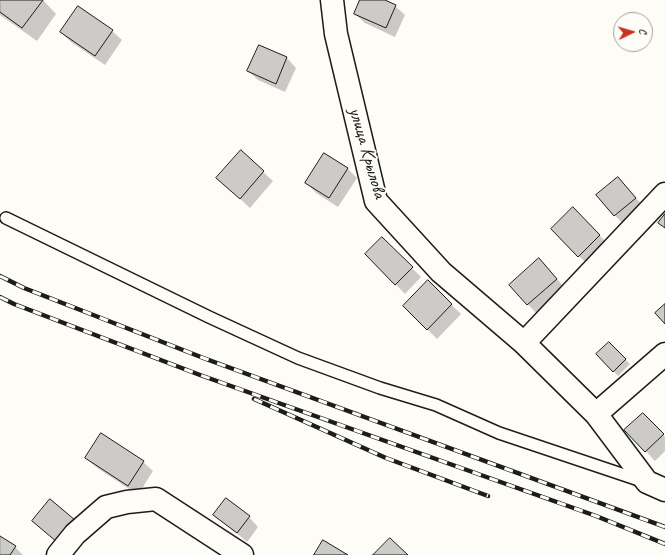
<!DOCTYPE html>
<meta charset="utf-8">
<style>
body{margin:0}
#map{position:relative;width:665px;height:555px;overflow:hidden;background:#fdfcf7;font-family:Caveat,sans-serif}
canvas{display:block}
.north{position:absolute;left:613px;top:12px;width:40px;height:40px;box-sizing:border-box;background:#fdfcf7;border:1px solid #a3a29f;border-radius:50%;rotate:85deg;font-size:11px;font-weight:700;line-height:16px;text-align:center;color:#1c1c1c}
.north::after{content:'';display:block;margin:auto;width:14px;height:18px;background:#c8321e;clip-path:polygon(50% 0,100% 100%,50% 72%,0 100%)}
</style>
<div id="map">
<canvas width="665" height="555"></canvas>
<div class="north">С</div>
</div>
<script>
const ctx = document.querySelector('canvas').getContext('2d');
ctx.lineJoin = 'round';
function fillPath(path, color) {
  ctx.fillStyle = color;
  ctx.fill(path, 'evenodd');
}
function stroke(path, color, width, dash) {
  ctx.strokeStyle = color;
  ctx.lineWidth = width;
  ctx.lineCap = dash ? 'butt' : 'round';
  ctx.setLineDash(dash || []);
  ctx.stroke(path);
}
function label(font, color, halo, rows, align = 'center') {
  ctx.font = font + ' Caveat,sans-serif';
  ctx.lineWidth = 4;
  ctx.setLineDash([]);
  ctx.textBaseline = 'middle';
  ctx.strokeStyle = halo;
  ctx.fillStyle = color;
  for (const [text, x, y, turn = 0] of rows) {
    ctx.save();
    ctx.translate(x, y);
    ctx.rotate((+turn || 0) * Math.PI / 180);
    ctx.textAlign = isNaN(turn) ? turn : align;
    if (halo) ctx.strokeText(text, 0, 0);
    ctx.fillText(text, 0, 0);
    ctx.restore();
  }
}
fillPath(new Path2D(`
 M 0,0 L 43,0 L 56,14 L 37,41 L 0,15 Z
 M 361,0 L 383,0 L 395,6 L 405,15 L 395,37 L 365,23 L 355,14 Z
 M 112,31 L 122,40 L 105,65 L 71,42 L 61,32 Z
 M 260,46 L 287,58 L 296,68 L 285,92 L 258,80 L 248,71 Z
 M 241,152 L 273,181 L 250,208 L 227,187 Z
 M 347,168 L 357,178 L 338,207 L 316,193 L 307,183 Z
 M 618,178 L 645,208 L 624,225 L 597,196 Z
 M 573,208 L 609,245 L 588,265 L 552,229 Z
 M 382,238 L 421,277 L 405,294 L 366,254 Z
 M 539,259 L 566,289 L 537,314 L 510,285 Z
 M 428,282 L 461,314 L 437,339 L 404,306 Z
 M 609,343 L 630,364 L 618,376 L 597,354 Z
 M 643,414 L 665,437 L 665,451 L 655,461 L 626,430 Z
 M 86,458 L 143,462 L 153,471 L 138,495 L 96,467 Z
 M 215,515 L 249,517 L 258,527 L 247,542 Z
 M 0,537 L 15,547 L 23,555 L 0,555 Z`), '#0003');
const building = new Path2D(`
 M 0,0 L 43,0 L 22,28 L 0,12 Z
 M 360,0 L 385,0 L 396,5 L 386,28 L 354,14 Z
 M 78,6 L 113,30 L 95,56 L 60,32 Z
 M 259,45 L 287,57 L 276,84 L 247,71 Z
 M 241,150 L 264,171 L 240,199 L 216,178 Z
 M 324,153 L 348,168 L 329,198 L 305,183 Z
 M 618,177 L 636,198 L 614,216 L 596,195 Z
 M 573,207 L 600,235 L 578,257 L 551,229 Z
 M 665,214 L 665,228 L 658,223 Z
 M 382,237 L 413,267 L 395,285 L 365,254 Z
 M 539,258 L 557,279 L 527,305 L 509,285 Z
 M 428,280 L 452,304 L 427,330 L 403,306 Z
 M 665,304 L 665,324 L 655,313 Z
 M 609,342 L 626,359 L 613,372 L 596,354 Z
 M 643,413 L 664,434 L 645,452 L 624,430 Z
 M 101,433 L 144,461 L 128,486 L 85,458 Z
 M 226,498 L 250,516 L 237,533 L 213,515 Z
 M 50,499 L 75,520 L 57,542 L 32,521 Z
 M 0,536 L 16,546 L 10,555 L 0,555 Z
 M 390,538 L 408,555 L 373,555 Z
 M 323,540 L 348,555 L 314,555 Z`);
fillPath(building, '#cccbc8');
stroke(building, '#1c1c1c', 1);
const service = new Path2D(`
 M 6,218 L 209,317 L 298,358 L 380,388 L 436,405 L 499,433 L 642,481`);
const minor = new Path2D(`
 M 332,0 L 336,34 L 376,201 L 441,272 L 524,343
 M 665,194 L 524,343 L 596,414 L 665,354
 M 596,414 L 647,482 L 665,490
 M 58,555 L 75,534 L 106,507 L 127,502 L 156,499 L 242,555`);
stroke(service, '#1c1c1c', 14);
stroke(minor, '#1c1c1c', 25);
stroke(service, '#fdfcf7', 11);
stroke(minor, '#fdfcf7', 22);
const rail = new Path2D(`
 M 0,276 L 24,288 L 206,359 L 665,527
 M 0,297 L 14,304 L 200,375 L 596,516 L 665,544
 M 254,399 L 386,458 L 488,496`);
stroke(rail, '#1c1c1c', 4.5);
stroke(rail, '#fdfcf7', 3, [9]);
label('19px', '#1c1c1c', '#fdfcf7', [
 ["улица Крылова",367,153,74]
]);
</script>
